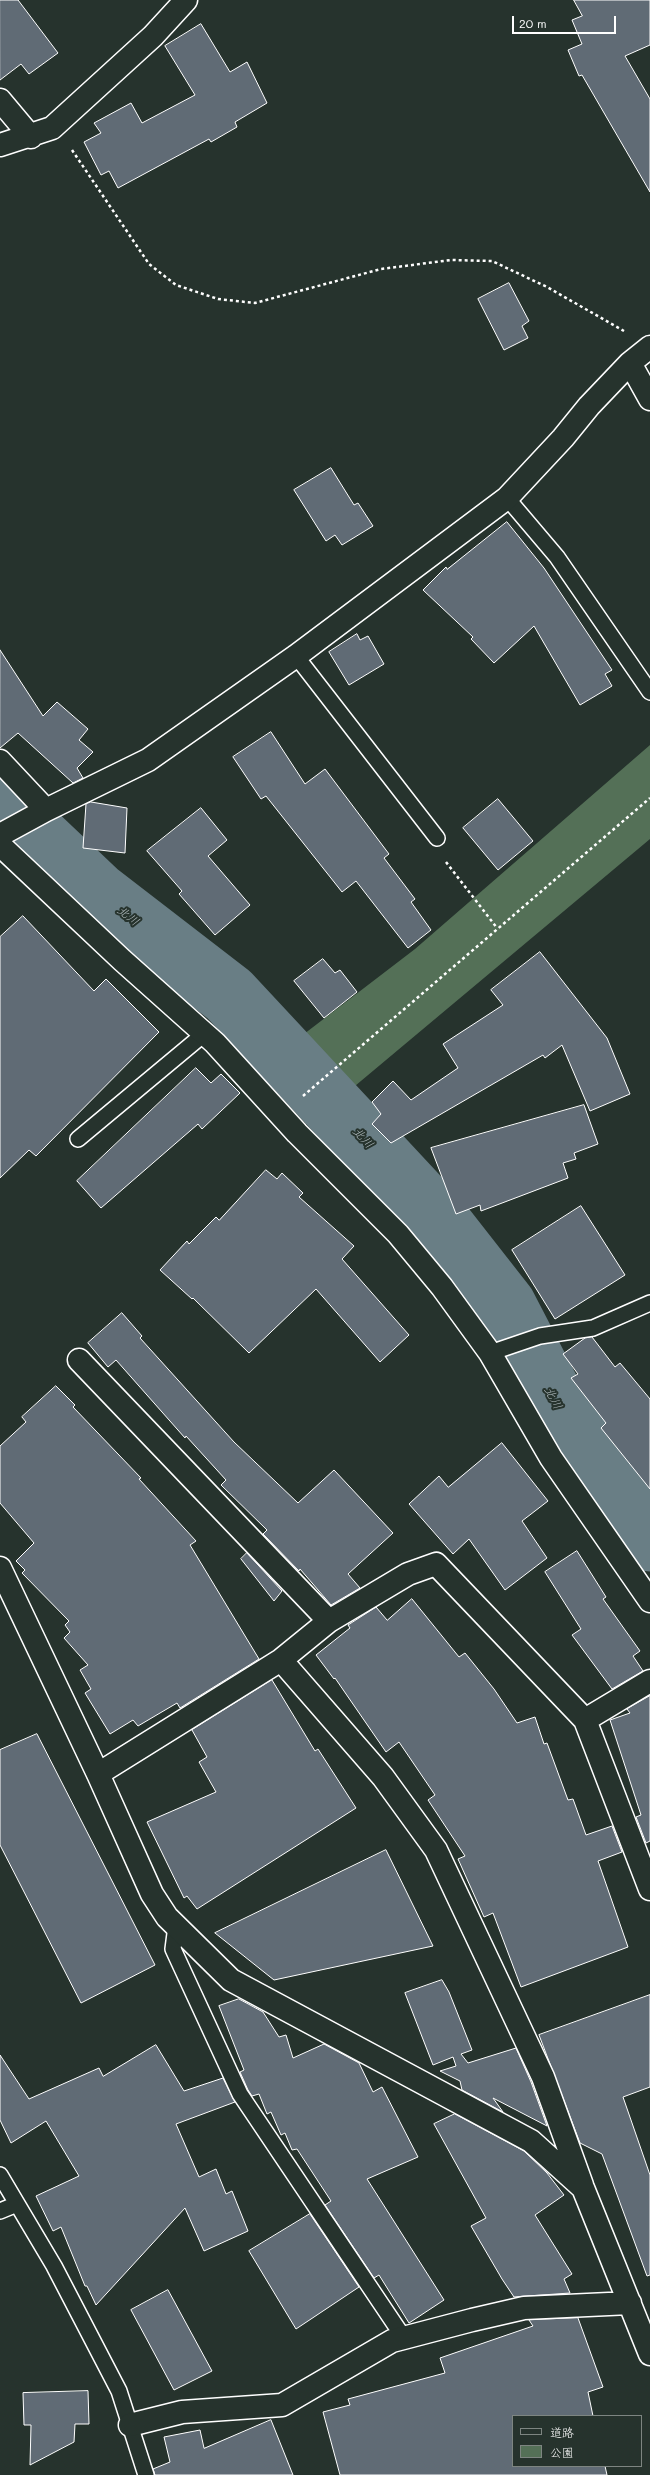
<!DOCTYPE html>
<meta charset="utf-8">
<style>
body{margin:0}
#map{position:relative;width:650px;height:2475px;overflow:hidden;background:#26332d;font-family:Mali,"Klee One",sans-serif}
canvas{display:block}
.legend{position:absolute;left:512px;top:2415px;width:130px;height:52px;box-sizing:border-box;background:#26332d;border:1px solid #7d8581;margin:0;padding:5px 7px;list-style:none;font-size:12px;color:#fff}
.legend li{display:flex;align-items:center;gap:8px;height:20px}
.legend b{width:20px;border:1px solid #7d8581}
.scale{position:absolute;left:512px;top:16px;width:104px;height:18px;box-sizing:border-box;border:2px solid #fff;border-top:0;padding-left:5px;font-size:12px;line-height:14px;white-space:nowrap;color:#fff;-webkit-text-stroke:3px #26332d;paint-order:stroke}
</style>
<div id="map">
<canvas width="650" height="2475"></canvas>
<ul class="legend">
<li><b style="height:5px;background:#26332d"></b>道路</li>
<li><b style="height:11px;background:#547057"></b>公園</li>
</ul>
<div class="scale">20 m</div>
</div>
<script>
const ctx = document.querySelector('canvas').getContext('2d');
ctx.lineJoin = 'round';
function fillPath(path, color) {
  ctx.fillStyle = color;
  ctx.fill(path, 'evenodd');
}
function stroke(path, color, width, dash) {
  ctx.strokeStyle = color;
  ctx.lineWidth = width;
  ctx.lineCap = dash ? 'butt' : 'round';
  ctx.setLineDash(dash || []);
  ctx.stroke(path);
}
function label(font, color, halo, rows, align = 'center') {
  ctx.font = font + ' Mali,"Klee One",sans-serif';
  ctx.lineWidth = 4;
  ctx.setLineDash([]);
  ctx.textBaseline = 'middle';
  ctx.strokeStyle = halo;
  ctx.fillStyle = color;
  for (const [text, x, y, turn = 0] of rows) {
    ctx.save();
    ctx.translate(x, y);
    ctx.rotate((+turn || 0) * Math.PI / 180);
    ctx.textAlign = isNaN(turn) ? turn : align;
    if (halo) ctx.strokeText(text, 0, 0);
    ctx.fillText(text, 0, 0);
    ctx.restore();
  }
}
fillPath(new Path2D(`
 M 650,745 L 650,839 L 349,1091 L 304,1034 L 415,949 Z`), '#547057');
stroke(new Path2D(`
 M 0,801 L 98,894 L 229,995 L 433,1214 L 505,1306 L 559,1410 L 650,1540`), '#697e85', 63);
const building = new Path2D(`
 M 0,0 L 18,0 L 58,53 L 29,74 L 21,64 L 0,80 Z
 M 574,0 L 650,0 L 650,45 L 625,56 L 650,99 L 650,192 L 582,75 L 579,76 L 568,50 L 582,44 L 572,20 L 582,16 Z
 M 201,24 L 230,72 L 247,62 L 267,103 L 235,122 L 237,127 L 211,142 L 209,139 L 118,188 L 109,171 L 101,175 L 84,142 L 101,133 L 94,123 L 131,103 L 142,123 L 195,95 L 165,46 Z
 M 509,283 L 529,321 L 522,326 L 528,338 L 504,350 L 478,299 Z
 M 331,468 L 354,505 L 358,503 L 373,526 L 342,545 L 335,535 L 326,541 L 294,490 Z
 M 507,522 L 544,568 L 612,670 L 605,674 L 612,686 L 580,705 L 534,626 L 494,663 L 471,639 L 473,637 L 423,590 L 446,567 L 447,569 Z
 M 357,634 L 360,640 L 368,636 L 384,664 L 349,685 L 329,652 Z
 M 0,650 L 43,716 L 57,702 L 88,729 L 79,740 L 93,752 L 77,768 L 83,778 L 73,783 L 18,733 L 0,748 Z
 M 271,732 L 305,784 L 325,769 L 389,854 L 384,858 L 415,899 L 411,902 L 431,930 L 408,948 L 356,881 L 342,892 L 266,796 L 261,799 L 233,757 Z
 M 498,799 L 533,841 L 498,870 L 463,828 Z
 M 91,802 L 127,808 L 125,853 L 83,848 L 86,804 Z
 M 201,808 L 227,840 L 208,856 L 250,905 L 215,935 L 179,894 L 182,891 L 147,851 Z
 M 23,916 L 94,991 L 106,979 L 159,1032 L 36,1156 L 29,1150 L 0,1178 L 0,937 Z
 M 540,952 L 607,1038 L 630,1094 L 590,1111 L 562,1045 L 545,1058 L 543,1055 L 391,1143 L 372,1124 L 381,1114 L 372,1102 L 393,1081 L 411,1100 L 455,1070 L 458,1068 L 443,1044 L 503,1005 L 491,990 Z
 M 323,959 L 335,973 L 340,970 L 357,992 L 324,1018 L 294,981 Z
 M 196,1068 L 211,1083 L 221,1074 L 240,1093 L 202,1129 L 198,1124 L 101,1208 L 77,1181 Z
 M 584,1105 L 598,1144 L 574,1153 L 576,1159 L 563,1163 L 568,1178 L 481,1211 L 480,1205 L 456,1214 L 431,1148 Z
 M 266,1170 L 277,1179 L 282,1173 L 303,1193 L 299,1197 L 354,1246 L 342,1259 L 409,1335 L 380,1362 L 316,1289 L 249,1353 L 193,1298 L 192,1299 L 160,1270 L 187,1241 L 189,1244 L 216,1217 L 219,1220 Z
 M 581,1206 L 625,1275 L 555,1319 L 512,1250 Z
 M 122,1313 L 142,1336 L 140,1338 L 234,1442 L 298,1503 L 334,1470 L 393,1533 L 348,1574 L 360,1588 L 331,1605 L 300,1569 L 299,1571 L 263,1534 L 267,1530 L 221,1485 L 226,1480 L 186,1436 L 185,1438 L 116,1360 L 108,1367 L 88,1343 Z
 M 592,1337 L 615,1367 L 620,1363 L 650,1399 L 650,1489 L 601,1428 L 606,1423 L 571,1378 L 578,1374 L 563,1354 L 585,1338 Z
 M 56,1386 L 75,1405 L 73,1407 L 141,1478 L 139,1479 L 196,1541 L 190,1545 L 259,1659 L 180,1708 L 177,1703 L 138,1726 L 133,1720 L 110,1734 L 85,1693 L 91,1689 L 80,1670 L 88,1665 L 64,1638 L 70,1632 L 65,1625 L 69,1621 L 22,1573 L 25,1570 L 16,1561 L 34,1543 L 0,1503 L 0,1446 L 26,1422 L 22,1417 Z
 M 502,1443 L 548,1501 L 522,1521 L 547,1558 L 505,1590 L 469,1539 L 453,1554 L 409,1504 L 439,1476 L 448,1487 Z
 M 577,1551 L 606,1597 L 603,1599 L 640,1651 L 633,1656 L 643,1671 L 612,1689 L 572,1635 L 581,1629 L 545,1572 Z
 M 247,1553 L 282,1591 L 274,1601 L 241,1559 Z
 M 412,1599 L 459,1657 L 465,1653 L 494,1689 L 517,1723 L 535,1717 L 544,1744 L 547,1743 L 568,1800 L 573,1799 L 586,1835 L 612,1826 L 622,1852 L 598,1861 L 628,1947 L 521,1987 L 493,1913 L 484,1917 L 458,1859 L 465,1856 L 428,1800 L 435,1795 L 399,1742 L 386,1752 L 335,1678 L 334,1679 L 316,1655 L 350,1628 L 348,1625 L 376,1607 L 387,1620 Z
 M 272,1680 L 315,1751 L 318,1749 L 356,1808 L 197,1909 L 187,1896 L 184,1898 L 147,1822 L 216,1792 L 199,1762 L 207,1757 L 192,1730 Z
 M 650,1696 L 650,1841 L 646,1843 L 636,1817 L 641,1815 L 610,1720 L 630,1713 L 627,1709 Z
 M 37,1734 L 155,1965 L 81,2003 L 0,1845 L 0,1750 Z
 M 386,1850 L 433,1946 L 274,1980 L 215,1933 Z
 M 442,1980 L 449,1992 L 472,2050 L 461,2054 L 468,2063 L 516,2048 L 531,2082 L 547,2126 L 493,2098 L 503,2112 L 462,2090 L 460,2081 L 440,2071 L 456,2066 L 453,2057 L 433,2065 L 405,1993 Z
 M 650,1995 L 650,2087 L 623,2097 L 650,2175 L 650,2275 L 647,2276 L 602,2154 L 580,2143 L 539,2035 Z
 M 239,1999 L 263,2012 L 279,2037 L 286,2035 L 293,2058 L 324,2044 L 359,2063 L 373,2092 L 382,2087 L 418,2157 L 367,2179 L 444,2300 L 409,2323 L 379,2275 L 374,2278 L 325,2205 L 331,2201 L 297,2149 L 292,2150 L 285,2133 L 281,2135 L 271,2112 L 267,2114 L 259,2094 L 252,2096 L 248,2090 L 240,2072 L 244,2070 L 219,2006 Z
 M 156,2045 L 184,2091 L 223,2078 L 235,2102 L 176,2124 L 199,2177 L 216,2169 L 226,2194 L 232,2191 L 248,2231 L 204,2251 L 185,2208 L 96,2305 L 87,2286 L 85,2286 L 61,2227 L 53,2231 L 36,2196 L 79,2176 L 46,2121 L 11,2143 L 0,2120 L 0,2055 L 29,2099 L 99,2068 L 103,2076 Z
 M 455,2114 L 524,2151 L 547,2173 L 564,2195 L 535,2215 L 572,2274 L 564,2279 L 570,2293 L 514,2297 L 502,2279 L 471,2226 L 486,2218 L 434,2124 Z
 M 310,2214 L 359,2287 L 296,2329 L 249,2251 Z
 M 168,2290 L 212,2371 L 174,2390 L 131,2310 Z
 M 578,2318 L 603,2387 L 588,2392 L 593,2416 L 513,2416 L 513,2466 L 605,2466 L 607,2475 L 340,2475 L 323,2412 L 350,2405 L 348,2399 L 445,2373 L 440,2358 L 533,2326 L 529,2320 Z
 M 88,2391 L 89,2424 L 75,2424 L 74,2442 L 30,2465 L 31,2425 L 24,2425 L 23,2393 Z
 M 271,2420 L 293,2475 L 155,2475 L 153,2469 L 170,2462 L 164,2437 L 200,2430 L 204,2448 Z`);
fillPath(building, '#606b75');
stroke(building, '#fff', 1);
const lane = new Path2D(`
 M 507,498 L 557,557 L 650,692
 M 296,656 L 437,838
 M 78,1139 L 204,1034
 M 490,1353 L 540,1336 L 593,1328 L 650,1303
 M 176,1926 L 173,1949 L 240,2094 L 404,2338
 M 0,2175 L 54,2266 L 119,2391 L 146,2475
 M 0,2211 L 17,2204`);
const street = new Path2D(`
 M 0,100 L 31,137
 M 0,145 L 52,128 L 153,36 L 186,0
 M 630,363 L 650,399
 M 0,761 L 46,810
 M 0,835 L 46,810 L 148,760 L 296,656 L 507,498 L 563,438 L 589,406 L 630,363 L 650,347
 M 0,845 L 122,960 L 215,1043 L 297,1133 L 398,1234 L 442,1287 L 490,1353 L 551,1458 L 650,1601
 M 79,1360 L 329,1621
 M 0,1568 L 98,1774 L 152,1894 L 167,1917 L 231,1980 L 531,2141 L 583,2188 L 650,2354
 M 281,1660 L 383,1777 L 436,1850 L 543,2077 L 582,2185
 M 585,1720 L 650,1681
 M 98,1774 L 281,1660 L 329,1621 L 408,1574 L 436,1564 L 585,1720 L 650,1889
 M 130,2425 L 182,2412 L 282,2405 L 392,2341 L 472,2320 L 524,2308 L 630,2303`);
stroke(lane, '#fff', 18);
stroke(street, '#fff', 25);
stroke(new Path2D(`
 M 72,150 L 149,264 L 176,285 L 218,299 L 255,303 L 381,269 L 451,260 L 492,261 L 547,287 L 624,331
 M 446,862 L 497,928
 M 303,1096 L 650,798`), '#fff', 2.5, [3, 3]);
stroke(lane, '#26332d', 15);
stroke(street, '#26332d', 22);
label('italic 12px', '#b4bec2', '#26332d', [
 ["北川",128,916,38],
 ["北川",363,1138,47],
 ["北川",553,1398,62]
]);
</script>
